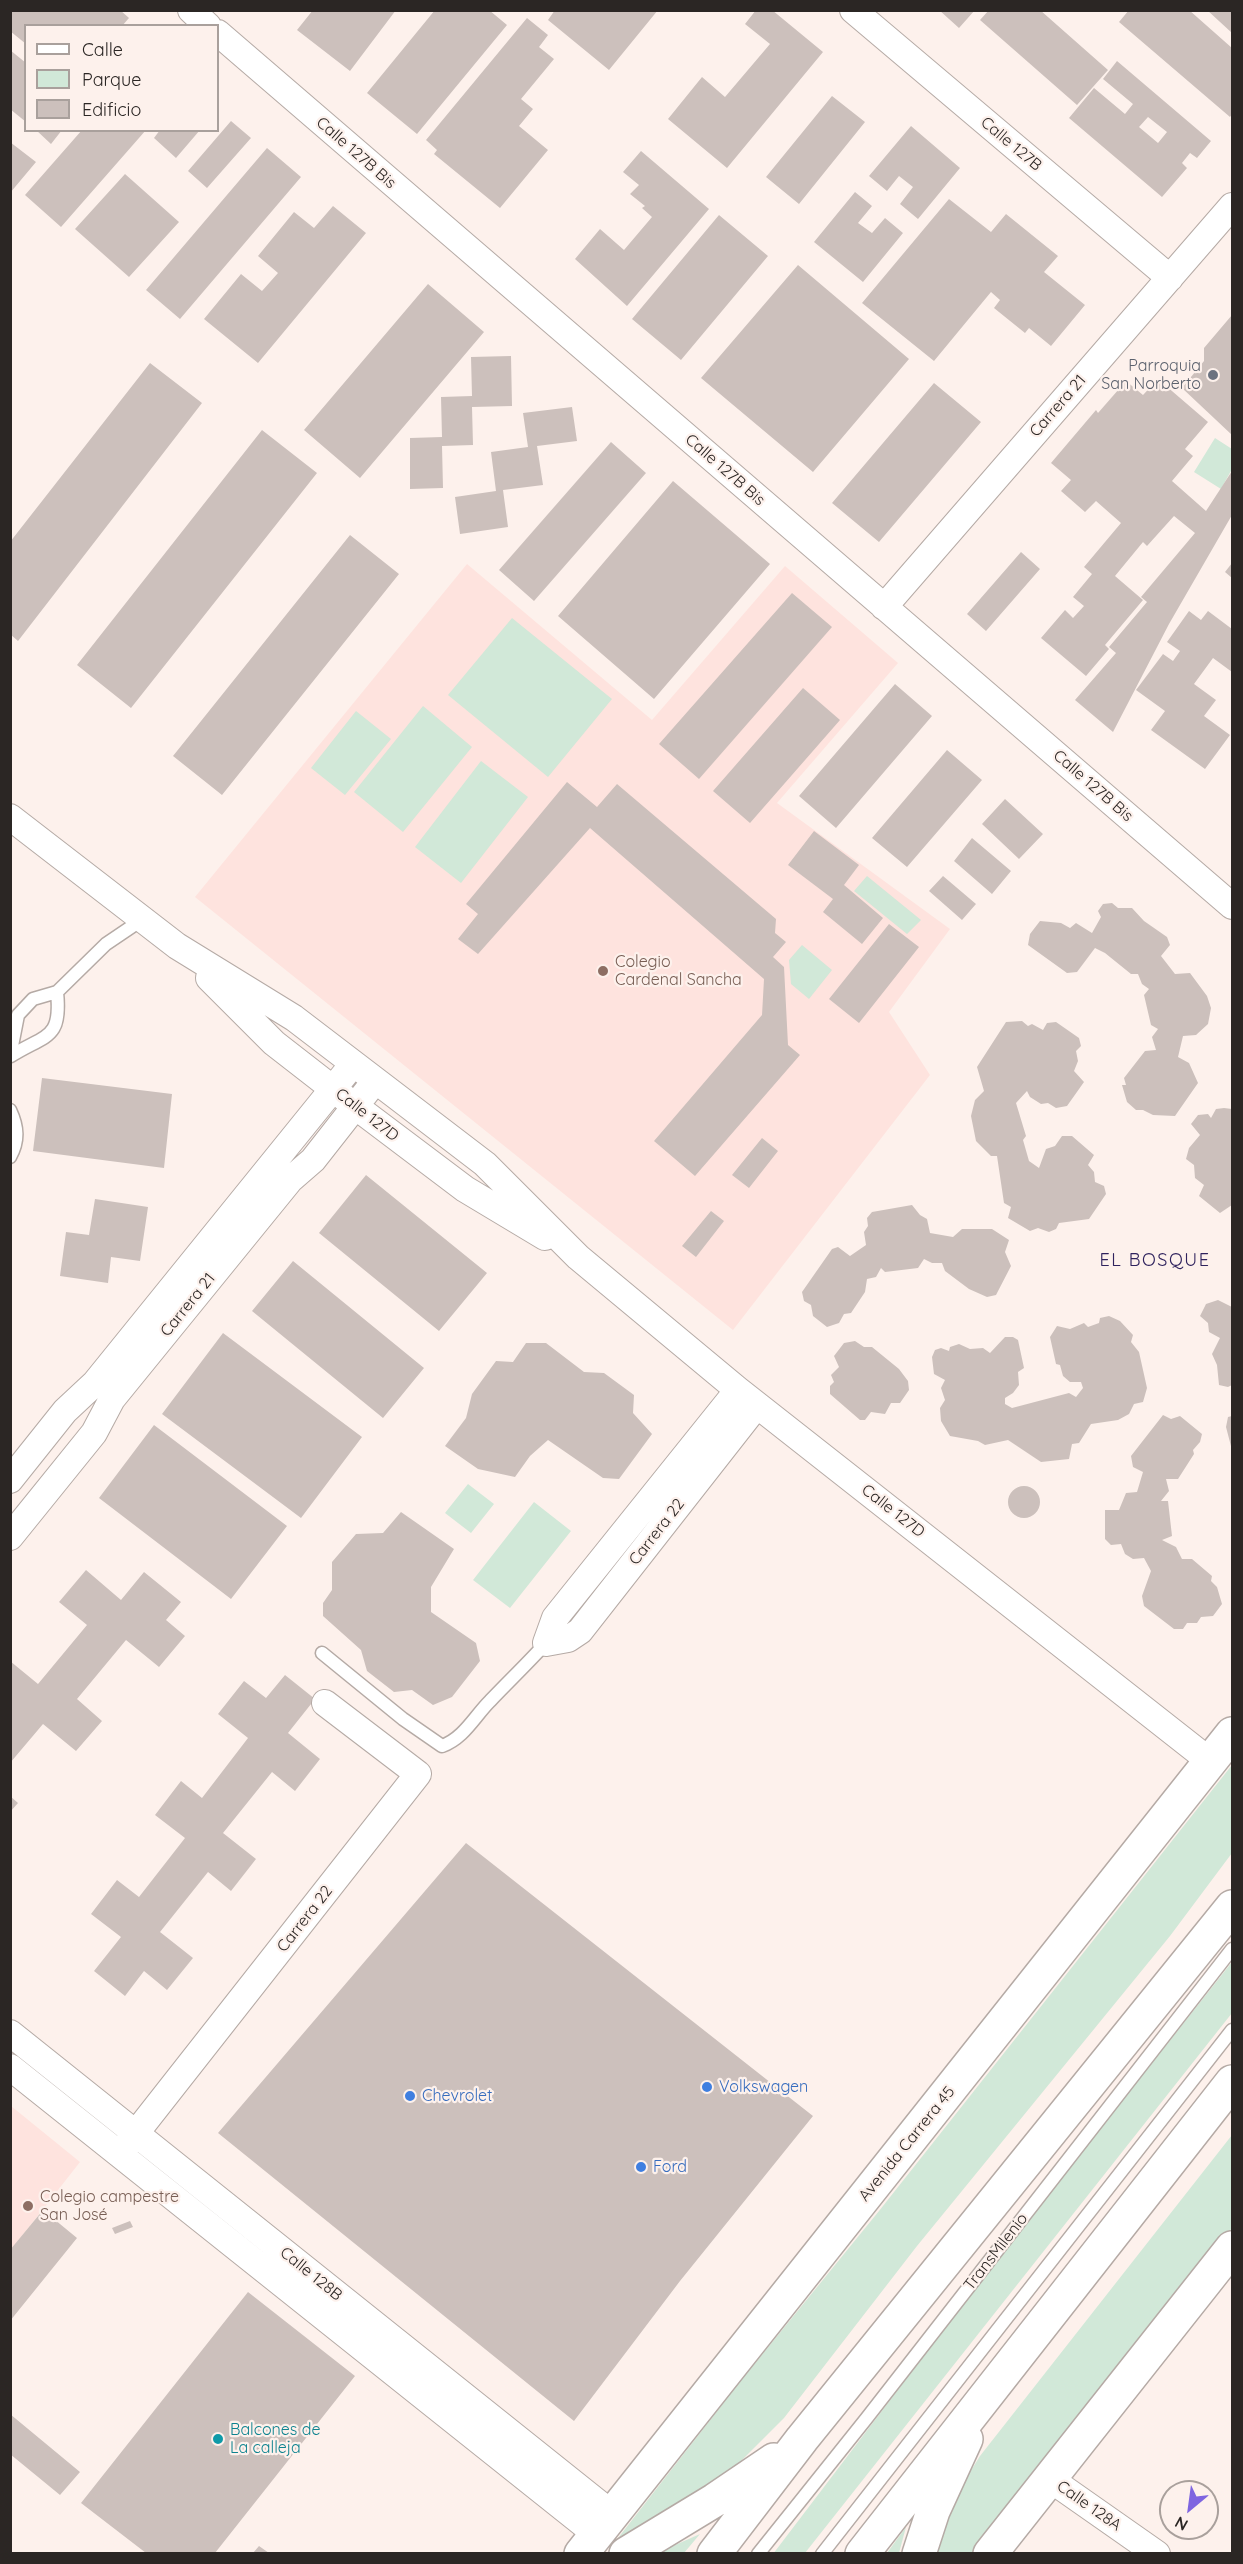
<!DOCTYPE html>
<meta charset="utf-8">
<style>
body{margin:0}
#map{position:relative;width:1243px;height:2564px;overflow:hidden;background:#fdf1ec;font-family:Quicksand,sans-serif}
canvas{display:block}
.frame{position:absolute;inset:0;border:12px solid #2b2624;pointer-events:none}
.legend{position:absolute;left:24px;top:24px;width:195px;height:108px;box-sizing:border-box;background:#fdf1ec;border:2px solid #a9a09c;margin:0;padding:8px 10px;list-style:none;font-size:18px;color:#2b2624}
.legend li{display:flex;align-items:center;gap:12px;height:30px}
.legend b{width:30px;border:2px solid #a9a09c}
.north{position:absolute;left:1159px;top:2480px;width:60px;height:60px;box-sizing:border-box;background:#fdf1ec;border:2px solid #a9a09c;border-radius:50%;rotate:209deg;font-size:16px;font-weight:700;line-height:24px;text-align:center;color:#2b2624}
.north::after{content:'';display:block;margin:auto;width:21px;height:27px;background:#7e65e0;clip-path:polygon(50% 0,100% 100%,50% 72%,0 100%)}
</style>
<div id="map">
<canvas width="1243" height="2564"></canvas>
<div class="frame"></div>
<ul class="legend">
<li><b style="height:8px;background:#fff"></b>Calle</li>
<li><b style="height:16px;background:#d1e8d8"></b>Parque</li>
<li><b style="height:16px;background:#ccc0bc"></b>Edificio</li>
</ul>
<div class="north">N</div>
</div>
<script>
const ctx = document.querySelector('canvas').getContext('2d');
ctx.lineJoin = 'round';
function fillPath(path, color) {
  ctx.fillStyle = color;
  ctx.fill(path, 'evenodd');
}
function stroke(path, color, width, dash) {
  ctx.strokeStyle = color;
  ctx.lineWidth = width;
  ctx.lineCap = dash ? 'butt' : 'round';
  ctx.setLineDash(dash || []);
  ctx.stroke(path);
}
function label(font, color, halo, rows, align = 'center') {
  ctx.font = font + ' Quicksand,sans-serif';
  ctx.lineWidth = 4.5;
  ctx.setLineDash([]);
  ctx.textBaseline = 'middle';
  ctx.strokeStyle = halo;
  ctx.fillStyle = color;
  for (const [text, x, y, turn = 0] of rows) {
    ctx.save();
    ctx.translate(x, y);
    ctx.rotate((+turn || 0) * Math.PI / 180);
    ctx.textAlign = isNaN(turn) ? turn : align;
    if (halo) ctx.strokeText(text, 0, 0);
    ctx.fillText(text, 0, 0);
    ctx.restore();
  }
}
fillPath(new Path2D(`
 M 467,564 L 652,720 L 785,566 L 898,663 L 777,803 L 950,929 L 889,1012 L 930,1075 L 733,1330 L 195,897 Z
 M 11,2106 L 80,2162 L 11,2250 Z`), '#fee3de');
fillPath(new Path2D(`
 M 1215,438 L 1232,449 L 1232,469 L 1221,489 L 1194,472 Z
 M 512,618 L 612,699 L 548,777 L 448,695 Z
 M 423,706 L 472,747 L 403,832 L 354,792 Z
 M 356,711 L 391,739 L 345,795 L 311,768 Z
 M 481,761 L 528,797 L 461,883 L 415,847 Z
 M 867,876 L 921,920 L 907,934 L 854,891 Z
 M 802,945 L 832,970 L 809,999 L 791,984 L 789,960 Z
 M 468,1484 L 494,1504 L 471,1533 L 445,1513 Z
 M 534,1502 L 571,1531 L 510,1608 L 473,1580 Z
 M 1232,1765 L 1232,1853 L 1170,1936 L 917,2246 L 784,2418 L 725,2477 L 611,2547 L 743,2378 L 879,2211 Z
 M 1232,1962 L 1232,2013 L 805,2553 L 773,2554 L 1018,2232 Z
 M 1232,2135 L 1232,2228 L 976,2553 L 936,2554 L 955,2496 L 980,2456 Z
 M 906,2527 L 899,2553 L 887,2553 Z
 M 700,2534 L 684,2553 L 657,2553 Z`), '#d1e8d8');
fillPath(new Path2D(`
 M 10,10 L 120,10 L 129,18 L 122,26 L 26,26 L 26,44 L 10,31 Z
 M 313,10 L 396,10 L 350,71 L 297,30 Z
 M 435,10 L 489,10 L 507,25 L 417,134 L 367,93 Z
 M 555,10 L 658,10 L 609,70 L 548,20 Z
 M 756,10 L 772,10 L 823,52 L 727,168 L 668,119 L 702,77 L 725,97 L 770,44 L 745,24 Z
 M 939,10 L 975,10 L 959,28 Z
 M 989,10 L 1040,10 L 1108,70 L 1077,105 L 980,20 Z
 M 1129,10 L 1189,10 L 1232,48 L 1232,114 L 1230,117 L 1119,22 Z
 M 1207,10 L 1232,10 L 1232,33 Z
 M 527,18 L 548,35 L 539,47 L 554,59 L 521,99 L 533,109 L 519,126 L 548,150 L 500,208 L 434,154 L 437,150 L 426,140 Z
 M 10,50 L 26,63 L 26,122 L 10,109 Z
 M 1117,61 L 1211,141 L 1197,158 L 1190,153 L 1182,163 L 1187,168 L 1162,197 L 1069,118 L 1094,88 L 1125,114 L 1133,104 L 1103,79 ZM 1148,117 L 1167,132 L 1158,143 L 1139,127 Z
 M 832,96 L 865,122 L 799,204 L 766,177 Z
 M 231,121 L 251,138 L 207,188 L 188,171 Z
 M 911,126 L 960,168 L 918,219 L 900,204 L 913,187 L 899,176 L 887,191 L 869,176 Z
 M 36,130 L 62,130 L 51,144 Z
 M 82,130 L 146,130 L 61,227 L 25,195 Z
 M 160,130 L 200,130 L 176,158 L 154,138 Z
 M 10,142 L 36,162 L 10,193 Z
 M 267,148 L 301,177 L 180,319 L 146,290 Z
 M 641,151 L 709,209 L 627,306 L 575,259 L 600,229 L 624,250 L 652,217 L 642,208 L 645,206 L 630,194 L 639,185 L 623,172 Z
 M 125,174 L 179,222 L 129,277 L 75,229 Z
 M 855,192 L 872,206 L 858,223 L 872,233 L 885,218 L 903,233 L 863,282 L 814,242 Z
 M 949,199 L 991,232 L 1006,214 L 1058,256 L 1044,272 L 1085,305 L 1051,346 L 1029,328 L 1025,333 L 994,308 L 1000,300 L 991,292 L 934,361 L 862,303 Z
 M 333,206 L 366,233 L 258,363 L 204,319 L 241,274 L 262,291 L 278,273 L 258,256 L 294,212 L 314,228 Z
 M 719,215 L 768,256 L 681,360 L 632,319 Z
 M 798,265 L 909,359 L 813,472 L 701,378 Z
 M 428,284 L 484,332 L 360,478 L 304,430 Z
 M 1232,315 L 1232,435 L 1182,388 L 1204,361 L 1204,348 Z
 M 511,356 L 512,406 L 472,407 L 473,445 L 442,446 L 443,488 L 410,489 L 410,438 L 442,437 L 441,397 L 472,396 L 471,357 Z
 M 150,363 L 202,403 L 18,641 L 10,634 L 10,542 Z
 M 1158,379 L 1208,422 L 1185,449 L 1193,456 L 1172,481 L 1206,511 L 1232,471 L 1232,515 L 1169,624 L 1113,732 L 1075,700 L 1116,653 L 1109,647 L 1147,602 L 1141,597 L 1195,533 L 1174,516 L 1147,546 L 1143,542 L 1115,576 L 1143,600 L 1105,645 L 1109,649 L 1086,676 L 1041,638 L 1065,610 L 1073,618 L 1084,606 L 1073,597 L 1092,574 L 1084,567 L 1121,523 L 1096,501 L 1085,512 L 1061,491 L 1071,480 L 1051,463 L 1096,410 L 1098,413 L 1126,381 L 1143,395 Z
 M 934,383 L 981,422 L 879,542 L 832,503 Z
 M 572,407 L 577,441 L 537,446 L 543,485 L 503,490 L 508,527 L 460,534 L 455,497 L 496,491 L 491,452 L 528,447 L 523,413 Z
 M 262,430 L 317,473 L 131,708 L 77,665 Z
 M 611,442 L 646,473 L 534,601 L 499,570 Z
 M 673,481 L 770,564 L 654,699 L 558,616 Z
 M 350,535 L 399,574 L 222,795 L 173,756 Z
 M 1021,552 L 1040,569 L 986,631 L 967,614 Z
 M 1232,563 L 1232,578 L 1225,572 Z
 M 792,593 L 832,627 L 699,779 L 659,744 Z
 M 1189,611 L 1201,620 L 1208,611 L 1232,629 L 1232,672 L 1213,658 L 1194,684 L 1216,700 L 1204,716 L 1230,735 L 1205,769 L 1151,730 L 1165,711 L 1136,690 L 1163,654 L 1173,661 L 1180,651 L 1167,642 Z
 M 895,684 L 932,716 L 836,828 L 799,796 Z
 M 803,688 L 840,720 L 750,823 L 713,791 Z
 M 947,750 L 982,780 L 907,867 L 872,838 Z
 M 567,782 L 597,807 L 617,784 L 776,919 L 775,933 L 786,942 L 773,957 L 784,967 L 788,1045 L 800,1055 L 695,1176 L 654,1141 L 762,1015 L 764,979 L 590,828 L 478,954 L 458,939 L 478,914 L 466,904 Z
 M 1005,799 L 1043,834 L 1019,859 L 982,824 Z
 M 814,831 L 859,865 L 844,885 L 883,918 L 862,944 L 823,912 L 833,899 L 788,865 Z
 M 972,838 L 1011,871 L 992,894 L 954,861 Z
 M 943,876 L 976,904 L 962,920 L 929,891 Z
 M 1112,903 L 1118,908 L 1132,908 L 1144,921 L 1167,937 L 1170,945 L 1161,956 L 1175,974 L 1190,973 L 1207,996 L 1211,1008 L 1208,1024 L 1196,1035 L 1183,1036 L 1178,1057 L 1189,1063 L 1198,1083 L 1175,1116 L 1153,1115 L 1143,1110 L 1136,1110 L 1127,1102 L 1122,1085 L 1126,1085 L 1124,1078 L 1145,1051 L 1156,1050 L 1152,1037 L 1158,1029 L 1151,1025 L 1144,995 L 1149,989 L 1142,984 L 1138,974 L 1131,974 L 1105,953 L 1095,948 L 1077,972 L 1067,973 L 1028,945 L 1030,934 L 1040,921 L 1061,923 L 1070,928 L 1076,923 L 1092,933 L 1101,917 L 1098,911 L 1103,904 Z
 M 889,924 L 919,947 L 859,1023 L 829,999 Z
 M 1022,1021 L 1028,1026 L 1032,1024 L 1043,1030 L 1047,1023 L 1056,1022 L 1079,1038 L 1081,1046 L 1076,1051 L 1078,1061 L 1074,1071 L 1084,1082 L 1067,1106 L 1056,1108 L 1048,1103 L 1041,1104 L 1030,1097 L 1027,1091 L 1016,1103 L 1026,1136 L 1023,1140 L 1029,1161 L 1039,1168 L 1046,1149 L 1055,1146 L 1062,1136 L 1072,1136 L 1094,1155 L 1088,1165 L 1094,1172 L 1095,1182 L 1104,1186 L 1106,1194 L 1089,1219 L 1059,1223 L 1056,1229 L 1049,1232 L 1038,1228 L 1030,1231 L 1008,1218 L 1011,1207 L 1004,1203 L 997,1156 L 991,1156 L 976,1141 L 971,1116 L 975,1100 L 984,1091 L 977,1067 L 1006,1022 Z
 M 42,1078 L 172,1094 L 164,1168 L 33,1151 Z
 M 1224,1108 L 1232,1109 L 1232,1205 L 1220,1213 L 1199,1196 L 1204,1185 L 1195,1178 L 1194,1165 L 1186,1159 L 1189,1148 L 1200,1135 L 1191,1124 L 1198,1115 L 1208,1114 L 1211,1118 L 1216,1109 Z
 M 762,1138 L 778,1151 L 749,1188 L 732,1175 Z
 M 366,1175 L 487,1273 L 439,1331 L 319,1233 Z
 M 95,1199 L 148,1207 L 140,1261 L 111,1257 L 108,1283 L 60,1276 L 66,1232 L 89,1235 Z
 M 912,1205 L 920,1215 L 927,1219 L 930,1233 L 953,1237 L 962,1229 L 992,1229 L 1009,1240 L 1005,1252 L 1011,1266 L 996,1295 L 987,1297 L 969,1289 L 945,1271 L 942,1263 L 932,1263 L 924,1259 L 918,1268 L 885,1272 L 881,1268 L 876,1277 L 867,1279 L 865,1292 L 851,1313 L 844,1314 L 839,1323 L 827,1327 L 813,1316 L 811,1305 L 804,1301 L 802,1292 L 832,1249 L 838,1247 L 850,1256 L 866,1245 L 864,1232 L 868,1226 L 867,1218 L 872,1212 Z
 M 711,1211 L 724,1221 L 696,1257 L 682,1246 Z
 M 293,1261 L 424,1368 L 383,1418 L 252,1311 Z
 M 1218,1300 L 1232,1307 L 1232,1385 L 1228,1387 L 1219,1385 L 1217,1365 L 1212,1354 L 1220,1338 L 1209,1332 L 1208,1323 L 1200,1316 L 1206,1304 Z
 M 1109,1316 L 1120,1321 L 1133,1335 L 1131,1342 L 1139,1352 L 1147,1388 L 1143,1402 L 1134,1404 L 1129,1414 L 1118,1420 L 1091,1424 L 1079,1443 L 1072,1444 L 1069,1459 L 1041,1462 L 1008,1440 L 985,1445 L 978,1441 L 950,1436 L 941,1421 L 940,1408 L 945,1400 L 941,1388 L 945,1380 L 934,1374 L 932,1357 L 935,1350 L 941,1348 L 949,1351 L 950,1347 L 959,1344 L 970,1349 L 983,1348 L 990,1353 L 1005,1337 L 1013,1337 L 1018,1340 L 1024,1368 L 1018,1372 L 1019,1385 L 1013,1393 L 1005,1398 L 1005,1404 L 1012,1408 L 1069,1393 L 1076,1397 L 1083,1388 L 1081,1382 L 1070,1382 L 1063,1376 L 1060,1365 L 1056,1364 L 1050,1337 L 1057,1326 L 1070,1329 L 1084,1323 L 1088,1327 L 1099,1323 L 1100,1318 Z
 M 223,1333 L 362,1437 L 301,1518 L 162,1414 Z
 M 855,1341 L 864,1347 L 872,1347 L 899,1369 L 908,1381 L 909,1390 L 900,1403 L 891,1403 L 885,1414 L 871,1412 L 865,1420 L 860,1420 L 830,1394 L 830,1386 L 834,1382 L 831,1375 L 839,1367 L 834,1356 L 844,1343 Z
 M 526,1343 L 546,1343 L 584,1372 L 604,1373 L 634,1395 L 633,1413 L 652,1434 L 619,1479 L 603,1478 L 548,1440 L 530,1456 L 515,1477 L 478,1469 L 445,1446 L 466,1418 L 472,1394 L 496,1361 L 513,1362 Z
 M 1163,1415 L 1171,1419 L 1180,1416 L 1202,1434 L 1200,1442 L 1193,1450 L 1194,1454 L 1178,1479 L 1166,1479 L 1169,1491 L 1161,1501 L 1168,1501 L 1172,1536 L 1162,1540 L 1176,1547 L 1182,1559 L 1192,1559 L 1212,1576 L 1211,1581 L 1217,1587 L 1222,1604 L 1213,1616 L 1201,1617 L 1197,1623 L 1187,1623 L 1183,1629 L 1174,1629 L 1144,1606 L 1142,1596 L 1151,1571 L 1144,1558 L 1133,1559 L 1125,1554 L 1121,1544 L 1111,1545 L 1105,1539 L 1105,1510 L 1119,1510 L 1126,1493 L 1137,1492 L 1143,1472 L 1133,1467 L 1131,1456 Z
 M 1232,1416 L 1232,1450 L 1226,1427 L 1228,1417 Z
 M 154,1425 L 287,1526 L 231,1599 L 99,1498 Z
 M1008 1502a16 16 0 1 1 32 0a16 16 0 1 1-32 0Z
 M 401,1512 L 454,1549 L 431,1587 L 431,1612 L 476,1643 L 480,1661 L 452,1697 L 433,1705 L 412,1690 L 394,1692 L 367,1671 L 361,1650 L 323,1616 L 323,1603 L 332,1590 L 332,1562 L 356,1534 L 383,1533 Z
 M 86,1570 L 121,1600 L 144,1572 L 181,1602 L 166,1620 L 185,1636 L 159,1667 L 126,1640 L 77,1699 L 102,1721 L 76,1751 L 43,1724 L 10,1763 L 10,1661 L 38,1684 L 87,1625 L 59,1602 Z
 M 285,1675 L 315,1699 L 288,1733 L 320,1759 L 295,1791 L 272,1772 L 223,1833 L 256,1859 L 231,1891 L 208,1872 L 160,1932 L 193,1958 L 167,1990 L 144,1971 L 125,1996 L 94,1971 L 121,1937 L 91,1914 L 117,1880 L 139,1897 L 185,1838 L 155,1815 L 181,1781 L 202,1798 L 248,1738 L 218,1714 L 244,1681 L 266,1698 Z
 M 10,1796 L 18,1803 L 10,1812 Z
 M 466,1843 L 813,2116 L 680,2281 L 574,2421 L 218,2133 Z
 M 43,2210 L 77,2238 L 10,2321 L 10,2250 Z
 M 130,2221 L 133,2227 L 115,2234 L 112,2228 Z
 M 248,2292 L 355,2376 L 215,2553 L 146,2553 L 81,2503 Z
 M 10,2414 L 80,2472 L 60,2495 L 10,2454 Z
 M 259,2546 L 269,2553 L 253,2553 Z`), '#ccc0bc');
const lane = new Path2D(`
 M 10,1056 L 18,1015 L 33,999 L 57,992 L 106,944 L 143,919
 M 11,1056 C 46,1034 62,1040 57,992
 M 10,1110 C 18,1127 19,1141 10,1157
 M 322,1653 L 403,1719 L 442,1746 C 464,1738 474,1717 490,1701 C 509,1681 528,1663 546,1643
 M 758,2554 L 866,2419 L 1232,1949
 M 822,2554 L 1232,2030`);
const street = new Path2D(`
 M 191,10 L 208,26
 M 853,10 L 1170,278
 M 218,33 L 1232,906
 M 884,607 L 1232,206
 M 10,817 L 177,946 L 294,1018 L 485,1164 L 578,1257 L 738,1390 L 1211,1762
 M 209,978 L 274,1043 L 355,1106 L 465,1189 L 545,1237
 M 738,1390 L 555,1618 L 546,1643 L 568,1639 L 580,1631 L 757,1405
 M 10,1480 L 65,1411 L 95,1383 L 353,1064
 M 10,1537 L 94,1433 L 112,1399 L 290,1180 L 313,1160 L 375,1081
 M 10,2033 L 612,2514
 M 10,2067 L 596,2534
 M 125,2147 L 418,1774 L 325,1703
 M 1050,2479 L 1157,2554`);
const highway = new Path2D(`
 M 581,2554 L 1232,1734
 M 626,2554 L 715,2500 L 774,2460
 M 714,2554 L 802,2439 L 1232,1907
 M 862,2554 L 1232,2082
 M 919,2554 L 933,2511 L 966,2439
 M 990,2554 L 1232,2248`);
stroke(lane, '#b5aaa5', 15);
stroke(street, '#b5aaa5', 28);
stroke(highway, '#b5aaa5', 36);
stroke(lane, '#fff', 12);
stroke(street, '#fff', 26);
stroke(highway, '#fff', 33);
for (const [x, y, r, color] of [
 [1213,375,6,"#6b7280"],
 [603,971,6,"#8d6e63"],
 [707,2087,6,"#3f7fe0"],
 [410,2096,6,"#3f7fe0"],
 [641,2167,6,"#3f7fe0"],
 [28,2206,6,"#8d6e63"],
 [218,2439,6,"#0f9aa8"]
]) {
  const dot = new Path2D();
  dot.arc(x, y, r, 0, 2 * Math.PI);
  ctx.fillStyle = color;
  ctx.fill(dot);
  stroke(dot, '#fdf1ec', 2);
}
label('16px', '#2b2624', '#fdf1ec', [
 ["Calle 127B",1011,144,40],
 ["Calle 127B Bis",356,153,41],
 ["Carrera 21",1058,406,-49],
 ["Calle 127B Bis",725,470,41],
 ["Calle 127B Bis",1093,786,41],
 ["Calle 127D",367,1115,38],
 ["Carrera 21",188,1305,-51],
 ["Calle 127D",893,1511,38],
 ["Carrera 22",657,1532,-52],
 ["Carrera 22",305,1919,-52],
 ["Avenida Carrera 45",907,2144,-51],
 ["TransMilenio",996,2252,-52],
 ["Calle 128B",311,2274,39],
 ["Calle 128A",1089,2506,35]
]);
label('16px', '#5b616d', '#fdf1ec', [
 ["Parroquia",1201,366],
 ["San Norberto",1201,384]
], 'right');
label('16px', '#785e54', '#fdf1ec', [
 ["Colegio",615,962],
 ["Cardenal Sancha",615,980],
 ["Colegio campestre",40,2197],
 ["San José",40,2215]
], 'left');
label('16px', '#366cbe', '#fdf1ec', [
 ["Volkswagen",719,2087],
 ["Chevrolet",422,2096],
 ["Ford",653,2167]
], 'left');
label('16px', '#0d838f', '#fdf1ec', [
 ["Balcones de",230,2430],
 ["La calleja",230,2448]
], 'left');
ctx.letterSpacing = '1.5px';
label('18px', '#2f225d', '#fdf1ec', [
 ["EL BOSQUE",1155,1261]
]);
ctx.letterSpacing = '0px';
</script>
